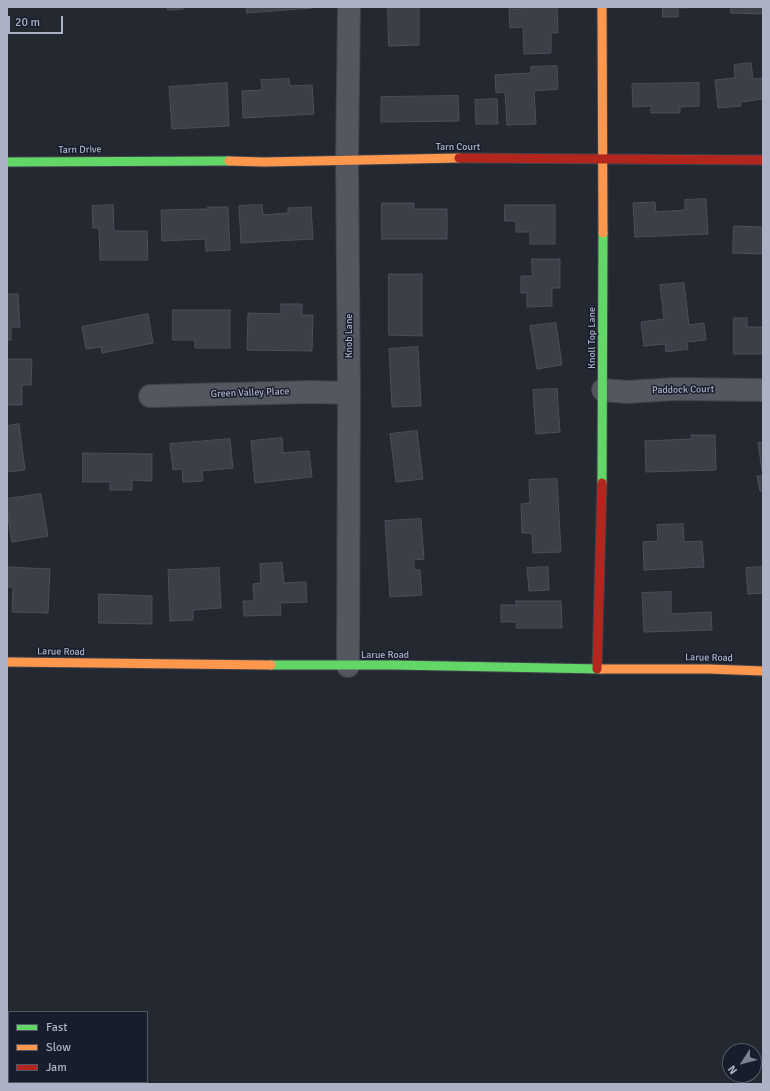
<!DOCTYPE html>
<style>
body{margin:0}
#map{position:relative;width:770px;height:1091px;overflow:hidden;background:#242831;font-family:Signika,sans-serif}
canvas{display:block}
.frame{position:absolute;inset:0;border:8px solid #acb1c5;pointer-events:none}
.legend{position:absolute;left:8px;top:1011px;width:140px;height:72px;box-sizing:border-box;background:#181d2c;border:1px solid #535869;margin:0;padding:5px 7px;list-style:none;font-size:12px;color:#acb1c5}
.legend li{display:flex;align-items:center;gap:8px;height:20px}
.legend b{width:20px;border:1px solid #535869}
.north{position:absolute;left:722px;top:1043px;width:40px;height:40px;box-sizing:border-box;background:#181d2c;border:1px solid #535869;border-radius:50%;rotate:234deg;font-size:11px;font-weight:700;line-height:16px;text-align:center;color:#acb1c5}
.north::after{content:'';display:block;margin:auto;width:14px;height:18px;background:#7c8191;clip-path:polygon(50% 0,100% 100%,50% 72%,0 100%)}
.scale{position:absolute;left:8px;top:16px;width:55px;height:18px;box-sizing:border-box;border:2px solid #acb1c5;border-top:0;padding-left:5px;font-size:12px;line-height:14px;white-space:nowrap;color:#acb1c5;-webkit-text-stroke:3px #181d2c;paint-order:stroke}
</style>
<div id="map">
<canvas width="770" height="1091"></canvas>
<div class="frame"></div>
<ul class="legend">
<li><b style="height:5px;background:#63d668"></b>Fast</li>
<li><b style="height:5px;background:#ff974d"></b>Slow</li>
<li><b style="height:5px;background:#b3261e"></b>Jam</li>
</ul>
<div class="north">N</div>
<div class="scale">20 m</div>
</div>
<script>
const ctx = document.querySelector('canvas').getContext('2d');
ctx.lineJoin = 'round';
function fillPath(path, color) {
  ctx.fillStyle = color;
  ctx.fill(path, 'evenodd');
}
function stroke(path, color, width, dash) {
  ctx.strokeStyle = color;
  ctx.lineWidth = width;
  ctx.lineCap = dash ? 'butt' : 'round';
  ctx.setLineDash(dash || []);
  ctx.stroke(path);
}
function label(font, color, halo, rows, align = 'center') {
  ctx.font = font + ' Signika,sans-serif';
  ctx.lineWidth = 3;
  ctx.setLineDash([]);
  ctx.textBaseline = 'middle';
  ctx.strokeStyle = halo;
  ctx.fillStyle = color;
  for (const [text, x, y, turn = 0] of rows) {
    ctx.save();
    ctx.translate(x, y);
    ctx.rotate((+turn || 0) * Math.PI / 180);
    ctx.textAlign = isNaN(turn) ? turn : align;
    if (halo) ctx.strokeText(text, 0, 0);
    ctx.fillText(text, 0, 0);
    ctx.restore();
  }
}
const building = new Path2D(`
 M 168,7 L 183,7 L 183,9 L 168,10 Z
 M 247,7 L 312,7 L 312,8 L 247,13 Z
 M 388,7 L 419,7 L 419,45 L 389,46 Z
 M 524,7 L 557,7 L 558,33 L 551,33 L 551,53 L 524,54 L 523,27 L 510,28 L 509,9 L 524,9 Z
 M 663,7 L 710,7 L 678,8 L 678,17 L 663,17 Z
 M 731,7 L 763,7 L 763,14 L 731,13 Z
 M 751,63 L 753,79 L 763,78 L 763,99 L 741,102 L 741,106 L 718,108 L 715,80 L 735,78 L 734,65 Z
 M 557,66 L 558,89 L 534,91 L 536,124 L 507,125 L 505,92 L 496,93 L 495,75 L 531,73 L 531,67 Z
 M 289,79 L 290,86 L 312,85 L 314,114 L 243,118 L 242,91 L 262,90 L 261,80 Z
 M 227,83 L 229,126 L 172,129 L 169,87 Z
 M 699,83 L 699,106 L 680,107 L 680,113 L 651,113 L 651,106 L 633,107 L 632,84 Z
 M 458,96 L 459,121 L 381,122 L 381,97 Z
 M 497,99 L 498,124 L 476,124 L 475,100 Z
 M 706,199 L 708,234 L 635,237 L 633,203 L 655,202 L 656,212 L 685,210 L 685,200 Z
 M 382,203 L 414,203 L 414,209 L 447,209 L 447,239 L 382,239 Z
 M 113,205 L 114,231 L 147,231 L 148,260 L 100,260 L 99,228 L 93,228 L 92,206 Z
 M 262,205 L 263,215 L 288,213 L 288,208 L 311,207 L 313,239 L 241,243 L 239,206 Z
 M 505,205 L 555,205 L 555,244 L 530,244 L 530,232 L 516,232 L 516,221 L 505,221 Z
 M 208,207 L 228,207 L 230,250 L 206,251 L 205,239 L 162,241 L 161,210 L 208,209 Z
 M 734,226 L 763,227 L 763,254 L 733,253 Z
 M 532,259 L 560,259 L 560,288 L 552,288 L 552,306 L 527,307 L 527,293 L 521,293 L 521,276 L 532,276 Z
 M 389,274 L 422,274 L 422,336 L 389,335 Z
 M 684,283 L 689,325 L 704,323 L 706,340 L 687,342 L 688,349 L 666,352 L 665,344 L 644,346 L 641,322 L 664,319 L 660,285 Z
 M 7,294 L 18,294 L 20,327 L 11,327 L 11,340 L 7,340 Z
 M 281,304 L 302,304 L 302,315 L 313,315 L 312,351 L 247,350 L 248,313 L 281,314 Z
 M 173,310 L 230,310 L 230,348 L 195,348 L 195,340 L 173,340 Z
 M 148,314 L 153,343 L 102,353 L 101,347 L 86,349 L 82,327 Z
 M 734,318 L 747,318 L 747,327 L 763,327 L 763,354 L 734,354 Z
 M 556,323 L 562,365 L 537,369 L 530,326 Z
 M 418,347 L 421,406 L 392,407 L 389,349 Z
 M 7,359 L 32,359 L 31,385 L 22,385 L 22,405 L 7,405 Z
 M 557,389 L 560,432 L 536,434 L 533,390 Z
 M 19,424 L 25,470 L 7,472 L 7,426 Z
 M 417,431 L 423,479 L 396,482 L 390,434 Z
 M 691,435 L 715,435 L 716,470 L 646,472 L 645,441 L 692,439 Z
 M 282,438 L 283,453 L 309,451 L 312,477 L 255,483 L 251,441 Z
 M 230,439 L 233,468 L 202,471 L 203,481 L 183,482 L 182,469 L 173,470 L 170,444 Z
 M 763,442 L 763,491 L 760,491 L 757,476 L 763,476 L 758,443 Z
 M 83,453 L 152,454 L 152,481 L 132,480 L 132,490 L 110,490 L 110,482 L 83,482 Z
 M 557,479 L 561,552 L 533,553 L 532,533 L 522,533 L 521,504 L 530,503 L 529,480 Z
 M 41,494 L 48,536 L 12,542 L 7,511 L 7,499 Z
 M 421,519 L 424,559 L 414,560 L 414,570 L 420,570 L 422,595 L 390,597 L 385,521 Z
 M 683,524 L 684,542 L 702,541 L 704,567 L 644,570 L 643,542 L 658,541 L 657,525 Z
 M 282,563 L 284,583 L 306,582 L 307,602 L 280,603 L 281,615 L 244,616 L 243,601 L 254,601 L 253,584 L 261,583 L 260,564 Z
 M 8,567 L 50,569 L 48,613 L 12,612 L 13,587 L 8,587 Z
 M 548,567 L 549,590 L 529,591 L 527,568 Z
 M 763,567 L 763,593 L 748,594 L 746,568 Z
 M 219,568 L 221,608 L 193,610 L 193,620 L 170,621 L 168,570 Z
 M 671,592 L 671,614 L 711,612 L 712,630 L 644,632 L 642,593 Z
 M 99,594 L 152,596 L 152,624 L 99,623 Z
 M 516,601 L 561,601 L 562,628 L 516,628 L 517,622 L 501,622 L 501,605 L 516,605 Z`);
fillPath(building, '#3c3f48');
stroke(building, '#4b4f5a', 1);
const street = new Path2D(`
 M 603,390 L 627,392 L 674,389 L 763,390
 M 150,396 L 311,392 L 349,393
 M 348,666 L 349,393 L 347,161 L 349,7`);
const fast = new Path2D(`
 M 7,162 L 229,161
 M 602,483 L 603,233
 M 271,665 L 394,665 L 601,669`);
const slow = new Path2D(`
 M 602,7 L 603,233
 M 229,161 L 264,162 L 459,158
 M 7,662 L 271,665
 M 601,669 L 709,669 L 763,671`);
const jam = new Path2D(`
 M 459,158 L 763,160
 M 597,669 L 602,483`);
stroke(street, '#40424a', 24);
stroke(fast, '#40424a', 11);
stroke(slow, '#40424a', 11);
stroke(jam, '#40424a', 11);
stroke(street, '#545660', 22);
stroke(fast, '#63d668', 9);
stroke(slow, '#ff974d', 9);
stroke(jam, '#b3261e', 9);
label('10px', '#acb1c5', '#181d2c', [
 ["Tarn Court",458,147],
 ["Tarn Drive",80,150,-1],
 ["Knob Lane",349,336,-90],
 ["Knoll Top Lane",592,338,-90],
 ["Paddock Court",683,390,-1],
 ["Green Valley Place",250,393,-2],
 ["Larue Road",61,652,1],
 ["Larue Road",385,655],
 ["Larue Road",709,658,1]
]);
</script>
